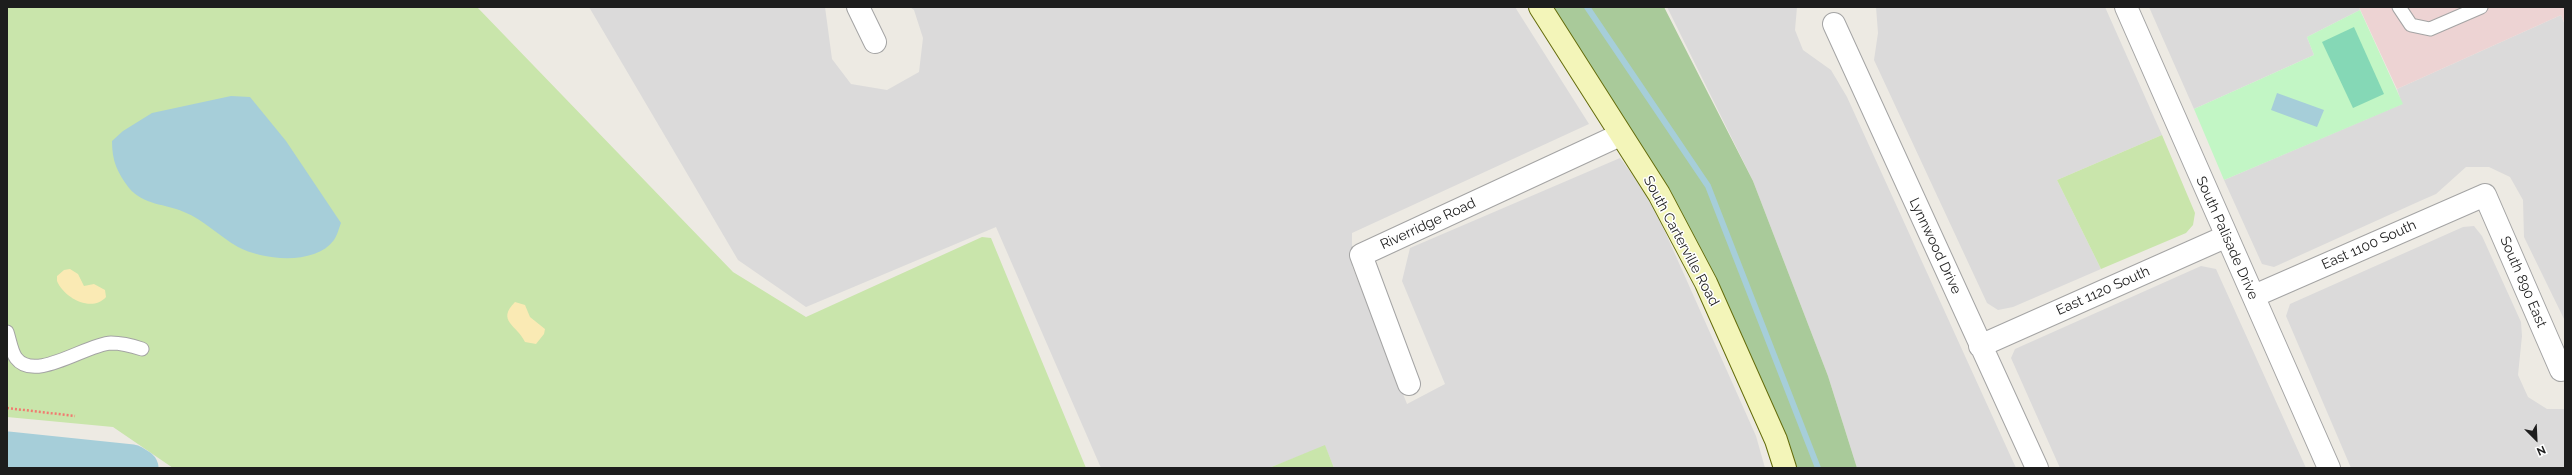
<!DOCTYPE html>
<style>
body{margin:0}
#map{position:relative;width:2572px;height:475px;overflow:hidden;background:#edeae3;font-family:Raleway,sans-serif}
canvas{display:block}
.frame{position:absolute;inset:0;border:8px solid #1d1d1d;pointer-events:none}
.north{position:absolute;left:2516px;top:419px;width:40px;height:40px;-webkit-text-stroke:3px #fff;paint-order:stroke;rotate:156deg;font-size:11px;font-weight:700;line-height:16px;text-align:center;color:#1d1d1d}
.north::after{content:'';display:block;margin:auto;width:14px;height:18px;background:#1d1d1d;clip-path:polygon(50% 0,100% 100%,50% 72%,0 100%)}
</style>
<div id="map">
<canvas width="2572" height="475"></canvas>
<div class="frame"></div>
<div class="north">N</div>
</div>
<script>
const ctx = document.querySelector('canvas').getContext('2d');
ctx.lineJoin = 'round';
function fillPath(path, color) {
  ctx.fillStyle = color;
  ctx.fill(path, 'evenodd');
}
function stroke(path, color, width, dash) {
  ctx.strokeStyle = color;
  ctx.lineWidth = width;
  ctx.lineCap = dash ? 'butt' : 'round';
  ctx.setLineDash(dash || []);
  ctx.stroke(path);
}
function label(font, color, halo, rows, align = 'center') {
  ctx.font = font + ' Raleway,sans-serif';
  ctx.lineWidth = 3;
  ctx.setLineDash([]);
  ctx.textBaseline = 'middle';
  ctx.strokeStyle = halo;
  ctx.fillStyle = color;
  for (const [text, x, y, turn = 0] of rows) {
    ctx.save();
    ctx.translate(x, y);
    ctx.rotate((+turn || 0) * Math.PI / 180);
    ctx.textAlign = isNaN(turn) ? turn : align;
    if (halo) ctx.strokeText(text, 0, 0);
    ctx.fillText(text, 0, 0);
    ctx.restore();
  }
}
fillPath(new Path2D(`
 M 589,7 L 825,7 L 832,59 L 851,84 L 887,90 L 919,72 L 923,38 L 914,10 L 910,7 L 1515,7 L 1589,124 L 1352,233 L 1352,266 L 1407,404 L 1445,384 L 1402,281 L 1410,248 L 1620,158 L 1650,198 L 1756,436 L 1765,468 L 1334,468 L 1325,446 L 1269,468 L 1101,468 L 996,227 L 806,307 L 738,260 Z
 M 1667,7 L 1797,7 L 1795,30 L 1803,50 L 1831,70 L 1847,97 L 2016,468 L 1857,468 L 1828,376 L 1753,181 Z
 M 1876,7 L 2105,7 L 2162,135 L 2057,180 L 2101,269 L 2013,307 L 1998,310 L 1987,303 L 1874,60 L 1878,33 Z
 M 2149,7 L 2359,7 L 2360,10 L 2307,37 L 2314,55 L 2194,109 Z
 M 2561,15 L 2565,25 L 2565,321 L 2524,237 L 2523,200 L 2510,177 L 2489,167 L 2466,167 L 2436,194 L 2420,201 L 2274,267 L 2262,264 L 2224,180 L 2402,104 L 2397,89 Z
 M 2474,226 L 2482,236 L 2521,322 L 2522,336 L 2518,375 L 2528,397 L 2547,409 L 2565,409 L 2565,468 L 2351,468 L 2286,316 L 2290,304 L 2463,227 Z
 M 2201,266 L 2216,269 L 2306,468 L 2060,468 L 2011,358 L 2015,349 Z`), '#dbdada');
fillPath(new Path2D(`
 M 2359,7 L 2565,7 L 2565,24 L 2561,15 L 2397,89 Z`), '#edd3d3');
fillPath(new Path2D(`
 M 7,7 L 477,7 L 733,272 L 806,317 L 982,237 L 991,238 L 1086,468 L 173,468 L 113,427 L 7,417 Z
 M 2162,135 L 2195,213 L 2193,225 L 2186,233 L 2101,269 L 2057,180 Z
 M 1325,445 L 1334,468 L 1269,468 Z`), '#c9e5ab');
fillPath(new Path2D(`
 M 1550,7 L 1664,7 L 1753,181 L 1828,376 L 1857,468 L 1796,468 L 1761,378 L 1671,198 Z`), '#a9ca9a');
fillPath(new Path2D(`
 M 70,269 L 78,274 L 84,286 L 94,284 L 105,290 L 106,297 C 92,313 64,298 57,281 L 57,276 L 64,270 Z
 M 515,302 L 525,305 L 530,317 L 545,329 L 544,334 L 536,344 L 525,342 C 517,325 496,321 515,302 Z`), '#faeab4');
fillPath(new Path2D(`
 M 2360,10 L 2403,104 L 2224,180 L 2194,109 L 2314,55 L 2307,37 Z`), '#c2f6c5');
fillPath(new Path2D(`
 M 2354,27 L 2384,94 L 2353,108 L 2322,42 Z`), '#85d8b6');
fillPath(new Path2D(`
 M 2277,93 L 2324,110 L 2317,127 L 2271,110 Z
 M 231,96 L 250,97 L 286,141 L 341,223 C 339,228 337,236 334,240 C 315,266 262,260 238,247 C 219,236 204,220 184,212 C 166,204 143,205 129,188 C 117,172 112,161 112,141 L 123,131 L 152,113 Z`), '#a6ced9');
stroke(new Path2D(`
 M 1587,7 L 1708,186 L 1818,468`), '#a6ced9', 6);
stroke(new Path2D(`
 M 7,450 L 132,463 L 140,468`), '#a6ced9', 37);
const lane = new Path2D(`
 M 2399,7 L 2411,25 L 2430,29 L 2481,7
 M 7,332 C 10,341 11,351 16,358 C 35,383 86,344 111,343 C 121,343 133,346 142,349`);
const street = new Path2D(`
 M 858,7 L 875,42
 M 2126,7 C 2193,161 2262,314 2329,468
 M 1834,24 L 2037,468
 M 2254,296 L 2485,195 L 2561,370
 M 1980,346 L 2225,237
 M 1409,384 L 1361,255 L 1620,135`);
const secondary = new Path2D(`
 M 1540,7 L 1659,194 L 1706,283 L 1776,440 L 1785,468`);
stroke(lane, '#a4a4a4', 15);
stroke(street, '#a4a4a4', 24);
stroke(secondary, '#646c0b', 24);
stroke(new Path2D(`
 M 7,408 L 75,416`), '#f17b70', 2.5, [2, 2]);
stroke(lane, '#fff', 13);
stroke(street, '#fff', 22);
stroke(secondary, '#f3f5b9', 22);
label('14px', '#1d1d1d', '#fff', [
 ["Riverridge Road",1428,224,-25],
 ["South Palisade Drive",2227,238,66],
 ["South Carterville Road",1681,241,62],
 ["East 1100 South",2369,245,-24],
 ["Lynnwood Drive",1935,246,65],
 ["South 890 East",2523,282,67],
 ["East 1120 South",2103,291,-24]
]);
</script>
